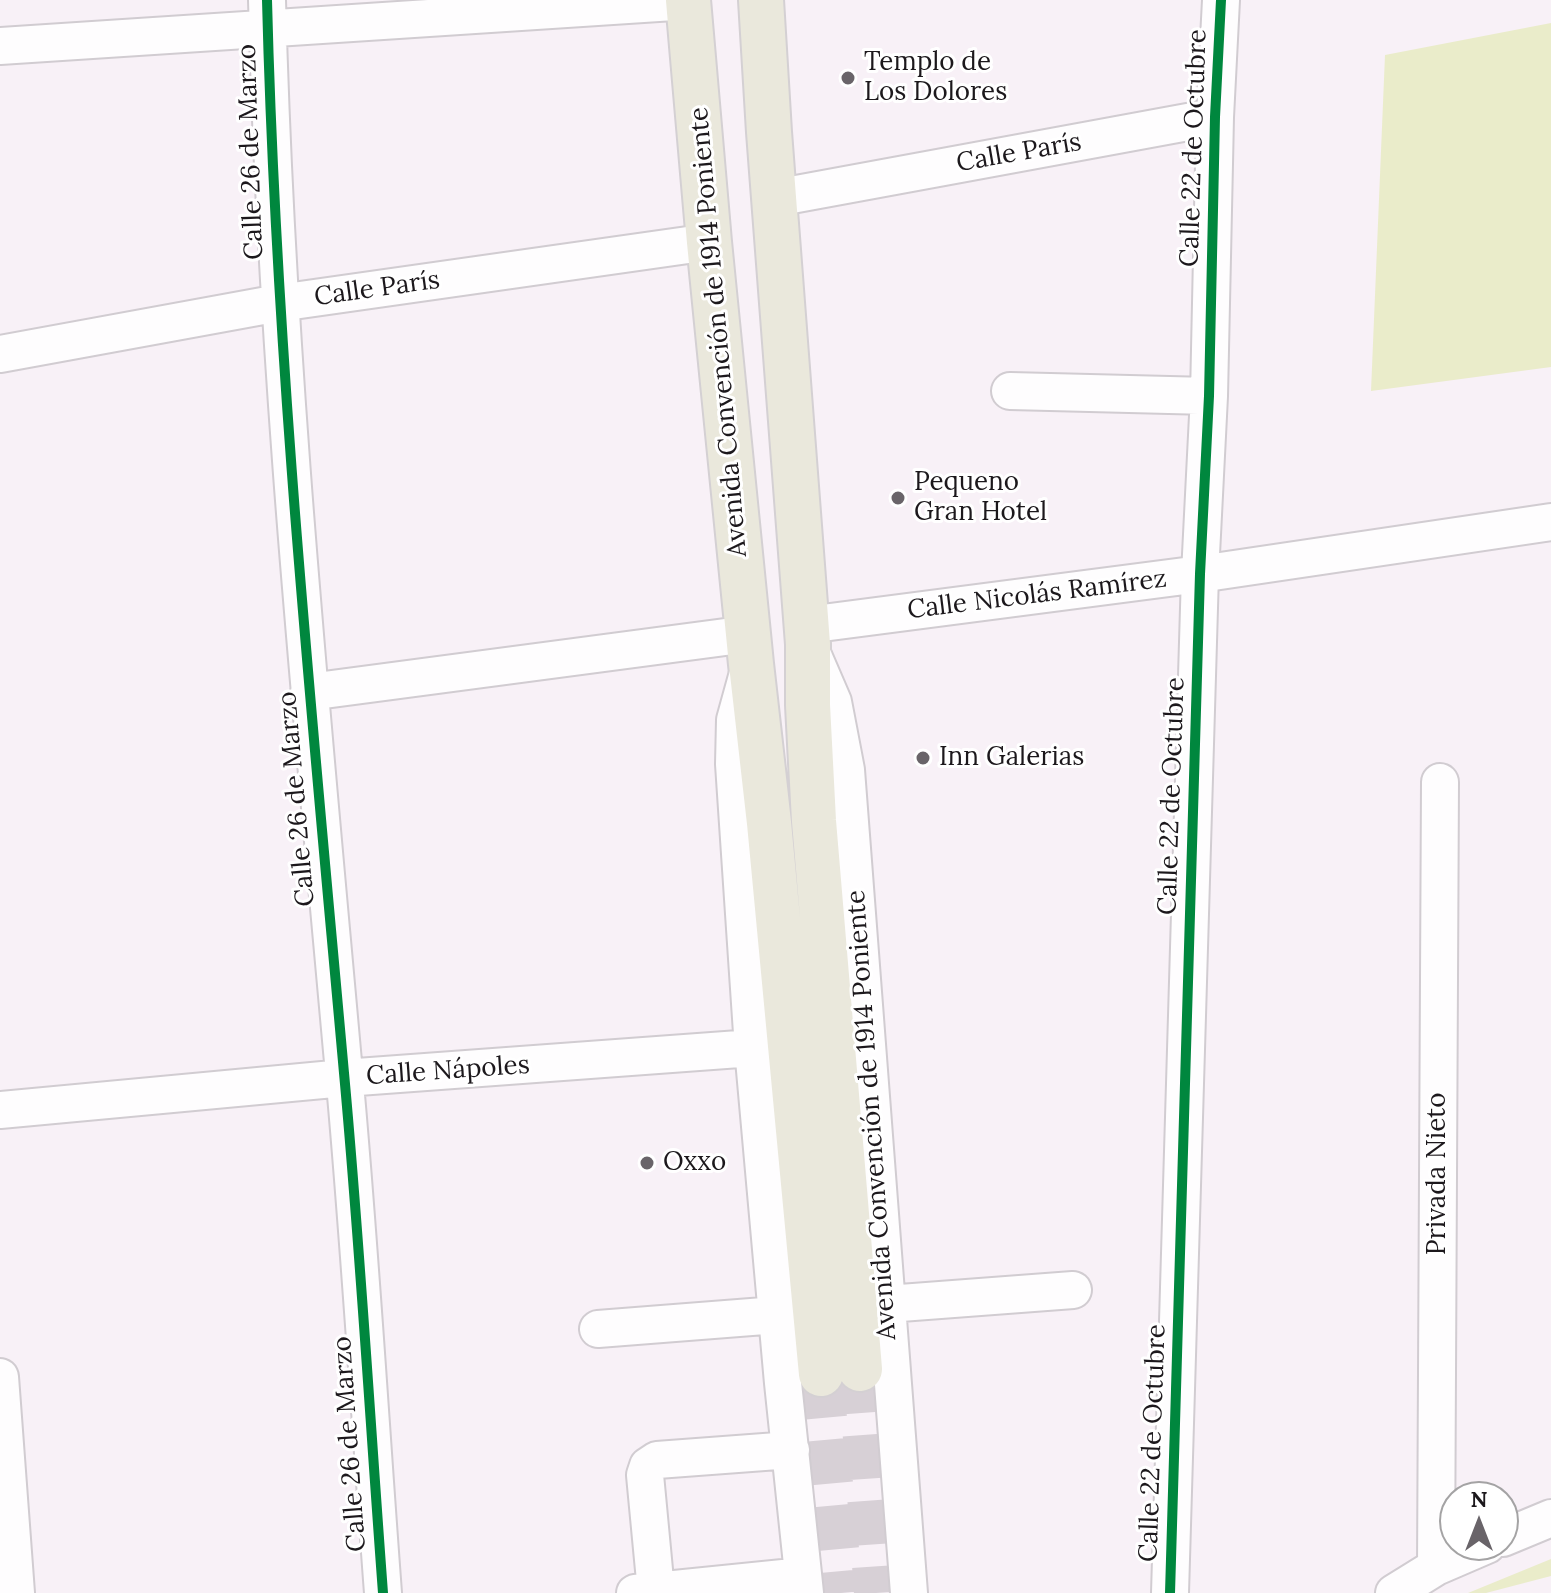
<!DOCTYPE html>
<meta charset="utf-8">
<style>
body{margin:0}
#map{position:relative;width:1551px;height:1593px;overflow:hidden;background:#f8f1f7;font-family:Lora,serif}
canvas{display:block}
.north{position:absolute;left:1439px;top:1481px;width:80px;height:80px;box-sizing:border-box;background:#fff;border:2px solid #a4a3a4;border-radius:50%;rotate:0deg;font-size:22px;font-weight:700;line-height:32px;text-align:center;color:#1c181c}
.north::after{content:'';display:block;margin:auto;width:28px;height:36px;background:#696469;clip-path:polygon(50% 0,100% 100%,50% 72%,0 100%)}
</style>
<div id="map">
<canvas width="1551" height="1593"></canvas>
<div class="north">N</div>
</div>
<script>
const ctx = document.querySelector('canvas').getContext('2d');
ctx.lineJoin = 'round';
function fillPath(path, color) {
  ctx.fillStyle = color;
  ctx.fill(path, 'evenodd');
}
function stroke(path, color, width, dash) {
  ctx.strokeStyle = color;
  ctx.lineWidth = width;
  ctx.lineCap = dash ? 'butt' : 'round';
  ctx.setLineDash(dash || []);
  ctx.stroke(path);
}
function label(font, color, halo, rows, align = 'center') {
  ctx.font = font + ' Lora,serif';
  ctx.lineWidth = 6;
  ctx.setLineDash([]);
  ctx.textBaseline = 'middle';
  ctx.strokeStyle = halo;
  ctx.fillStyle = color;
  for (const [text, x, y, turn = 0] of rows) {
    ctx.save();
    ctx.translate(x, y);
    ctx.rotate((+turn || 0) * Math.PI / 180);
    ctx.textAlign = isNaN(turn) ? turn : align;
    if (halo) ctx.strokeText(text, 0, 0);
    ctx.fillText(text, 0, 0);
    ctx.restore();
  }
}
fillPath(new Path2D(`
 M 1551,23 L 1551,367 L 1371,391 L 1385,55 Z
 M 1551,1559 L 1551,1576 L 1486,1593 L 1468,1593 Z`), '#eaecca');
stroke(new Path2D(`
 M 860,1369 L 876,1593
 M 821,1374 L 841,1593`), '#d7d0d6', 44, [44, 22]);
const minor = new Path2D(`
 M 267,0 C 276,359 312,716 344,1073 C 360,1246 370,1420 383,1593
 M 0,46 L 689,1
 M 775,198 L 1215,117
 M 0,354 L 279,303 L 709,242
 M 1010,391 L 1209,396
 M 807,625 L 1200,574 L 1551,522
 M 811,651 L 833,702 L 846,770 L 909,1593
 M 748,673 L 735,720 L 734,764 L 753,1048 L 783,1383 L 805,1593
 M 309,692 L 748,634
 M 0,1110 L 344,1078 L 753,1048
 M 887,1304 L 1073,1290
 M 598,1329 L 777,1315
 M 0,1377 L 16,1593
 M 1503,1538 L 1551,1518
 M 1436,1567 L 1440,782
 M 656,1591 L 645,1475 L 648,1466 L 657,1460 L 791,1450
 M 635,1593 L 803,1576
 M 1170,1593 L 1200,574 L 1209,396 L 1215,117 L 1221,0
 M 1394,1593 L 1436,1567 L 1487,1545`);
const major = new Path2D(`
 M 688,0 L 709,242 L 751,664 L 769,823 L 821,1374
 M 761,0 L 769,132 L 808,644 L 808,705 L 814,821 L 860,1369`);
stroke(minor, '#d1ccd1', 40);
stroke(major, '#d4d0d3', 48);
stroke(minor, '#fefdfe', 36);
stroke(major, '#eae8dc', 44);
stroke(new Path2D(`
 M 267,0 C 276,359 312,716 344,1073 C 360,1246 370,1420 383,1593
 M 1170,1593 L 1200,574 L 1209,396 L 1215,117 L 1221,0`), '#00873e', 10);
for (const [x, y, r, color] of [
 [848,78,8,"#696469"],
 [898,498,8,"#696469"],
 [923,758,8,"#696469"],
 [647,1163,8,"#696469"]
]) {
  const dot = new Path2D();
  dot.arc(x, y, r, 0, 2 * Math.PI);
  ctx.fillStyle = color;
  ctx.fill(dot);
  stroke(dot, '#fff', 3);
}
label('26px', '#1c181c', '#fff', [
 ["Templo de",864,63],
 ["Los Dolores",864,93],
 ["Pequeno",914,483],
 ["Gran Hotel",914,513],
 ["Inn Galerias",939,758],
 ["Oxxo",663,1163]
], 'left');
label('26px', '#1c181c', '#fff', [
 ["Calle 22 de Octubre",1194,148,-88],
 ["Calle 26 de Marzo",251,152,-92],
 ["Calle París",1019,153,-10],
 ["Calle París",377,289,-8],
 ["Avenida Convención de 1914 Poniente",719,332,-95],
 ["Calle Nicolás Ramírez",1037,595,-7],
 ["Calle 22 de Octubre",1172,796,-88],
 ["Calle 26 de Marzo",297,799,-95],
 ["Calle Nápoles",448,1071,-4],
 ["Avenida Convención de 1914 Poniente",872,1115,-94],
 ["Privada Nieto",1438,1174,-90],
 ["Calle 22 de Octubre",1153,1443,-88],
 ["Calle 26 de Marzo",350,1444,-94]
]);
</script>
